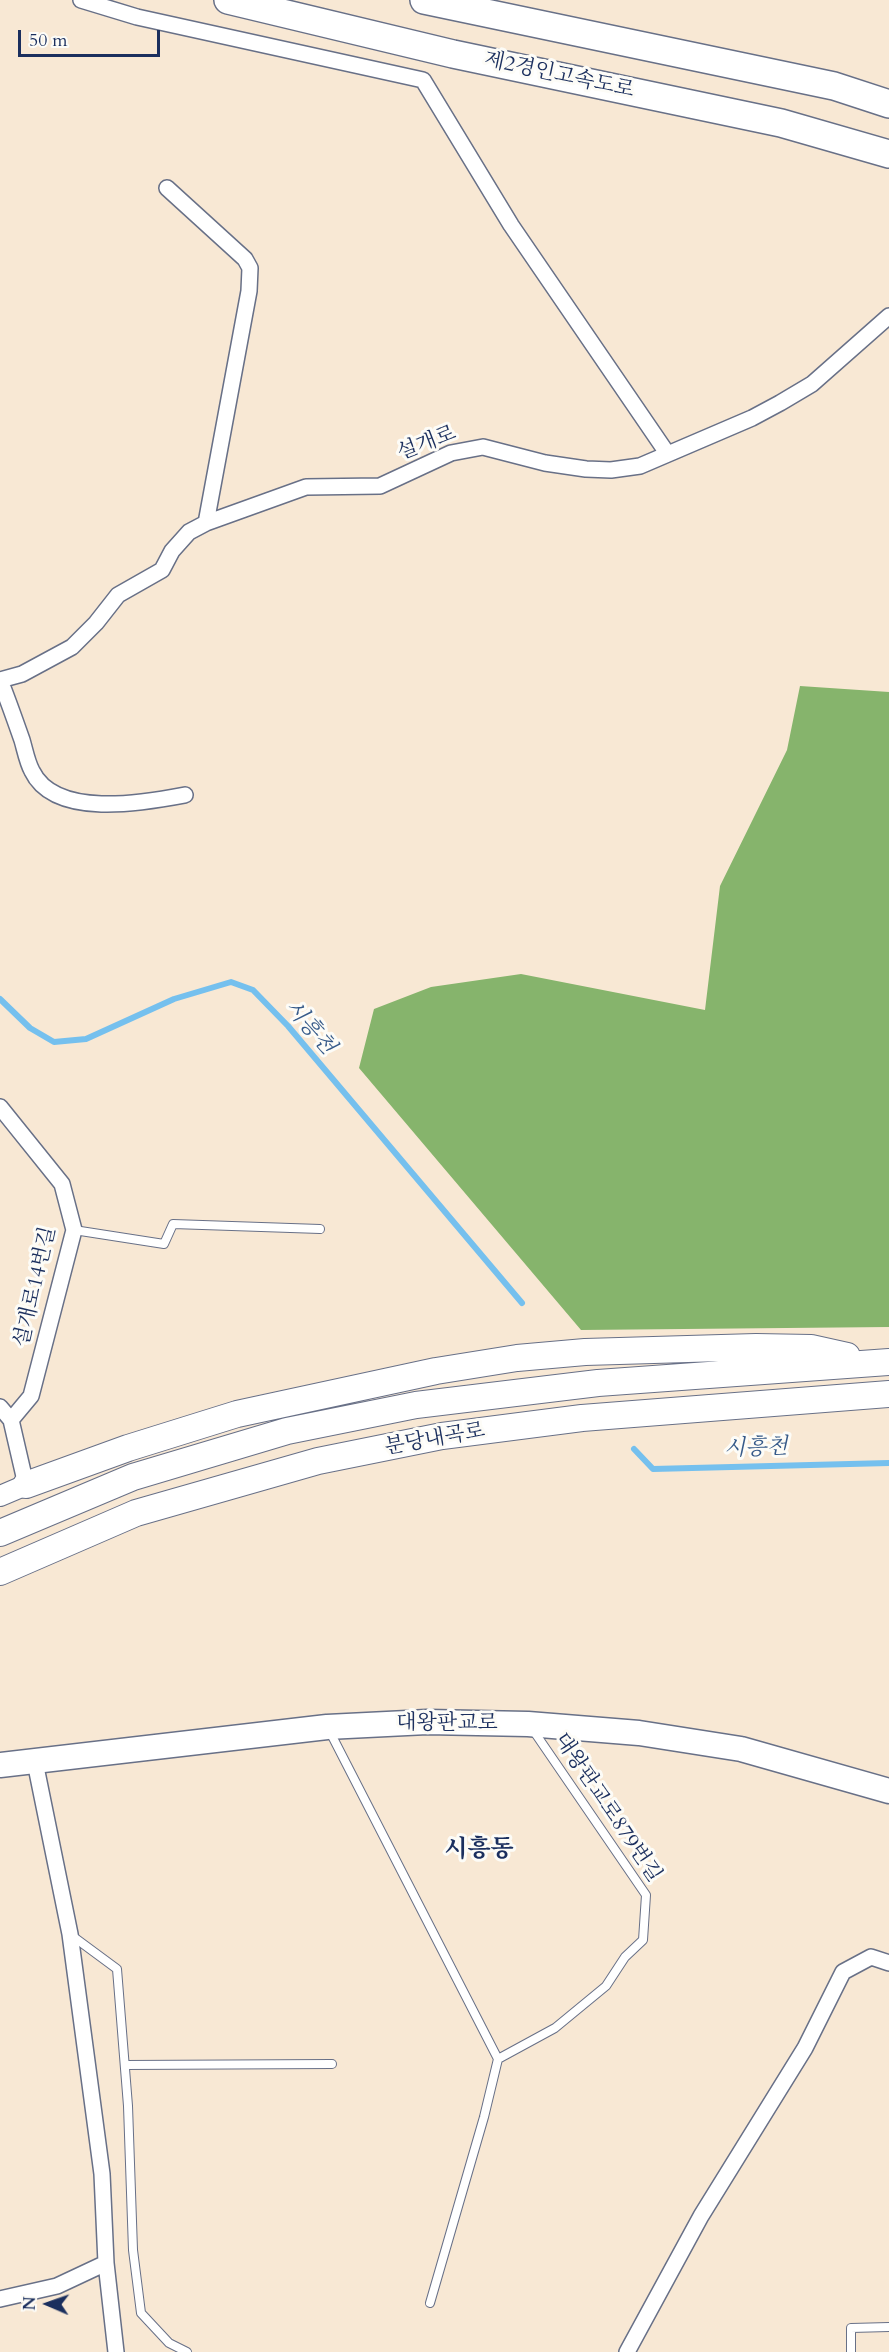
<!DOCTYPE html>
<meta charset="utf-8">
<style>
body{margin:0}
#map{position:relative;width:889px;height:2352px;overflow:hidden;background:#f8e8d4;font-family:Cardo,serif}
canvas{display:block}
.north{position:absolute;left:18px;top:2274px;width:60px;height:60px;-webkit-text-stroke:4px #fdfcf7;paint-order:stroke;rotate:272deg;font-size:16px;font-weight:700;line-height:24px;text-align:center;color:#1b2f5e}
.north::after{content:'';display:block;margin:auto;width:21px;height:27px;background:#1b2f5e;clip-path:polygon(50% 0,100% 100%,50% 72%,0 100%)}
.scale{position:absolute;left:18px;top:30px;width:142px;height:27px;box-sizing:border-box;border:3px solid #1b2f5e;border-top:0;padding-left:8px;font-size:18px;line-height:21px;white-space:nowrap;color:#1b2f5e;-webkit-text-stroke:4px #fdfcf7;paint-order:stroke}
</style>
<div id="map">
<canvas width="889" height="2352"></canvas>
<div class="north">N</div>
<div class="scale">50 m</div>
</div>
<script>
const ctx = document.querySelector('canvas').getContext('2d');
ctx.lineJoin = 'round';
function fillPath(path, color) {
  ctx.fillStyle = color;
  ctx.fill(path, 'evenodd');
}
function stroke(path, color, width, dash) {
  ctx.strokeStyle = color;
  ctx.lineWidth = width;
  ctx.lineCap = dash ? 'butt' : 'round';
  ctx.setLineDash(dash || []);
  ctx.stroke(path);
}
function label(font, color, halo, rows, align = 'center') {
  ctx.font = font + ' Cardo,"Noto Serif KR",serif';
  ctx.lineWidth = 6;
  ctx.setLineDash([]);
  ctx.textBaseline = 'middle';
  ctx.strokeStyle = halo;
  ctx.fillStyle = color;
  for (const [text, x, y, turn = 0] of rows) {
    ctx.save();
    ctx.translate(x, y);
    ctx.rotate((+turn || 0) * Math.PI / 180);
    ctx.textAlign = isNaN(turn) ? turn : align;
    if (halo) ctx.strokeText(text, 0, 0);
    ctx.fillText(text, 0, 0);
    ctx.restore();
  }
}
fillPath(new Path2D(`
 M 800,686 L 889,692 L 889,1327 L 581,1330 L 359,1068 L 374,1009 L 431,987 L 521,974 L 705,1010 L 720,886 L 787,750 Z`), '#86b46c');
stroke(new Path2D(`
 M 0,999 L 30,1028 L 54,1042 L 86,1039 L 174,999 L 231,982 L 253,990 L 288,1026 L 522,1303
 M 634,1449 L 653,1469 L 889,1463`), '#75c0ee', 6);
const service = new Path2D(`
 M 74,1230 L 164,1244 L 173,1224 L 320,1229
 M 330,1732 L 498,2059 L 555,2028 L 606,1986 L 625,1957 L 643,1940 L 646,1895 L 533,1730
 M 71,1935 L 117,1969 L 128,2106 L 133,2250 L 141,2313 L 169,2343 L 187,2352
 M 125,2065 L 332,2064
 M 430,2303 L 484,2117 L 498,2059
 M 851,2352 L 851,2328 L 889,2327`);
const minor = new Path2D(`
 M 81,0 L 137,17 L 423,80 L 511,225 L 667,453
 M 167,188 L 245,259 L 250,268 L 249,291 L 206,523
 M 0,680 L 22,674 L 72,647 L 96,623 L 118,595 L 162,570 L 172,551 L 189,532 L 206,523 L 306,487 L 380,486 L 451,453 L 483,447 L 545,463 L 586,469 L 611,470 L 640,466 L 752,418 L 780,403 L 812,384 L 889,316
 M 0,680 C 8,700 15,720 22,740 C 25,750 27,762 32,771 C 55,819 143,803 185,795
 M 0,1107 L 62,1184 L 74,1230 L 31,1396 L 11,1420
 M 0,1407 L 11,1420 L 26,1485
 M 35,1762 L 70,1934 L 102,2174 L 106,2263 L 116,2352
 M 0,2299 L 57,2286 L 106,2263
 M 627,2352 L 701,2216 L 805,2048 L 843,1972 L 871,1957 L 889,1963`);
const tertiary = new Path2D(`
 M 0,1496 L 26,1485`);
const primary = new Path2D(`
 M 0,1765 L 327,1727 L 427,1722 L 528,1724 L 639,1733 L 741,1749 L 889,1791`);
const trunk = new Path2D(`
 M 26,1485 L 128,1448 L 237,1414 L 436,1371 L 517,1358 L 585,1352 L 756,1347 L 811,1348 L 847,1356
 M 0,1533 L 133,1477 L 287,1431 L 416,1405 L 598,1383 L 889,1362
 M 0,1572 L 136,1513 L 318,1461 L 442,1436 L 582,1418 L 889,1394`);
const motorway = new Path2D(`
 M 228,0 L 453,54 L 781,123 L 889,154
 M 424,0 L 834,86 L 889,104`);
stroke(service, '#687087', 10);
stroke(minor, '#687087', 18);
stroke(tertiary, '#687087', 22);
stroke(primary, '#687087', 27);
stroke(trunk, '#687087', 28);
stroke(motorway, '#687087', 30);
stroke(service, '#fff', 8);
stroke(minor, '#fff', 15);
stroke(tertiary, '#fff', 20);
stroke(primary, '#fff', 24);
stroke(trunk, '#fff', 26);
stroke(motorway, '#fff', 27);
label('21px', '#1b2f5e', '#fdfcf7', [
 ["제2경인고속도로",559,76,12],
 ["설개로",427,444,-21],
 ["설개로14번길",36,1287,-77],
 ["분당내곡로",435,1440,-10],
 ["대왕판교로",447,1724],
 ["대왕판교로879번길",607,1808,56]
]);
label('italic 22px', '#365a89', '#fdfcf7', [
 ["시흥천",309,1028,49],
 ["시흥천",756,1449,-2]
]);
label('bold 24px', '#1b2f5e', '#fdfcf7', [
 ["시흥동",479,1850]
]);
</script>
